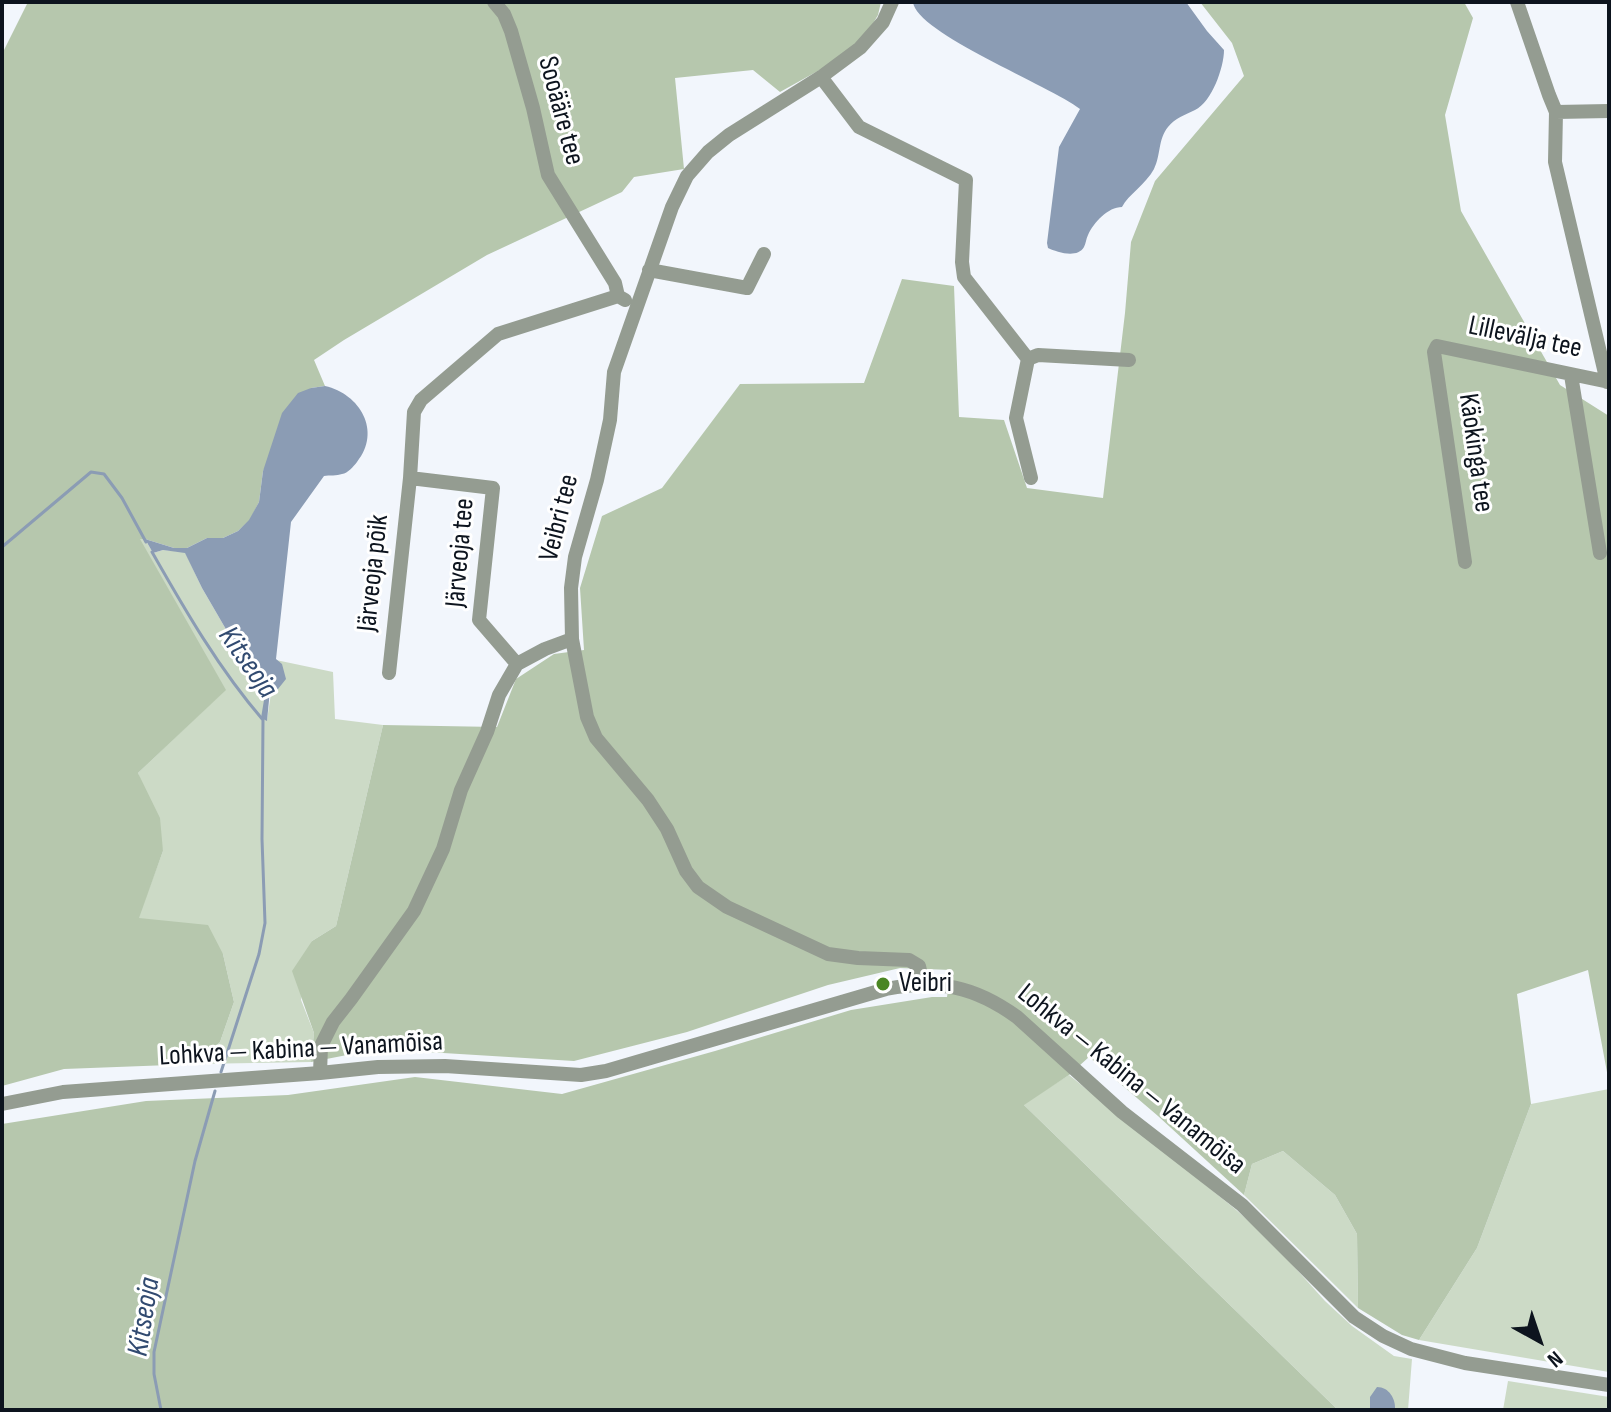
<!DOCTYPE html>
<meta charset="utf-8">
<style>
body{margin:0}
#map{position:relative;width:1611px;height:1412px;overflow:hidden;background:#f2f6fc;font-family:"Sofia Sans Condensed",sans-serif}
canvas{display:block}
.frame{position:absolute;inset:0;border:4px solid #0d141e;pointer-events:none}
.north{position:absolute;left:1499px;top:1300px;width:80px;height:80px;-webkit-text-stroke:6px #fff;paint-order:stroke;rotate:140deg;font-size:22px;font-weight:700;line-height:32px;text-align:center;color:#0d141e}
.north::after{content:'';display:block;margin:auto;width:28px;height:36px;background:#0d141e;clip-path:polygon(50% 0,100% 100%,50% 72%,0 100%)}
</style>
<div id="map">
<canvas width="1611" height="1412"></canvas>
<div class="frame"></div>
<div class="north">N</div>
</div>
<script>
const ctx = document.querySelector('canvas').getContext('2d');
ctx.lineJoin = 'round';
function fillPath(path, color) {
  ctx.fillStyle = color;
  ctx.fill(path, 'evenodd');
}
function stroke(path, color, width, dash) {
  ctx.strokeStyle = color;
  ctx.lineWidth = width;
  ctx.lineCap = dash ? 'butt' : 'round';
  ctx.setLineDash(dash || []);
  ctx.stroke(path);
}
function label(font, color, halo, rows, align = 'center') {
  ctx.font = font + ' "Sofia Sans Condensed",sans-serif';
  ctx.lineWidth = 6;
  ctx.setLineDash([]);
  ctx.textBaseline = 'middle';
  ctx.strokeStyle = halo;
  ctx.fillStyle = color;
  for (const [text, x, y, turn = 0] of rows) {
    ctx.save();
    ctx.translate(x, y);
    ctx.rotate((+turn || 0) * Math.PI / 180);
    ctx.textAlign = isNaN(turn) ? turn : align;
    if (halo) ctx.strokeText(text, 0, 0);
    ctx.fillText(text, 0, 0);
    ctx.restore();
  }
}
fillPath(new Path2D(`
 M 139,539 L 145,539 L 153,553 L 163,550 L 185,552 L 202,588 L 256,681 L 266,688 L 265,698 L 267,720 L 276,660 L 333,672 L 335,719 L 383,725 L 336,926 L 312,941 L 301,1000 L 314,1033 L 311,1062 L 196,1064 L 220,1042 L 234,1002 L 223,954 L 138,918 L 163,851 L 138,773 L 225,690 Z
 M 1069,1075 L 1234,1208 L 1271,1241 L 1325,1301 L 1352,1326 L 1394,1356 L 1412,1359 L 1408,1410 L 1338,1410 L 1023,1104 Z
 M 1609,1089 L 1609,1372 L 1419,1340 L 1477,1248 L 1531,1104 Z
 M 1283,1151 L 1335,1195 L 1357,1234 L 1358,1308 L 1244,1195 L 1252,1164 Z
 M 1508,1381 L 1609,1397 L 1609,1410 L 1503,1410 Z`), '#ccdac6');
fillPath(new Path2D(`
 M 28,2 L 881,2 L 878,15 L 862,42 L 825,67 L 780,92 L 753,70 L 675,78 L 684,169 L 634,177 L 622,192 L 487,255 L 344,340 L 314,360 L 325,386 L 311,388 L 263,471 L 259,502 L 250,520 L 238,531 L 223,538 L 207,538 L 187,548 L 174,548 L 145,539 L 140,539 L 226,690 L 138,773 L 160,818 L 163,851 L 139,918 L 208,925 L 223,954 L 234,1002 L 220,1042 L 196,1064 L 64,1069 L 2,1086 L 2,54 Z
 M 1200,2 L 1464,2 L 1473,18 L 1445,115 L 1461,211 L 1560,385 L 1609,416 L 1609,1083 L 1588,970 L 1517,994 L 1531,1104 L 1477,1248 L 1419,1340 L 1402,1335 L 1358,1308 L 1357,1234 L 1335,1195 L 1283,1151 L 1252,1164 L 1244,1195 L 1158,1116 L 1089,1057 L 1069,1075 L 1024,1105 L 1338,1410 L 2,1410 L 2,1124 L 146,1101 L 288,1095 L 415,1077 L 562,1094 L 715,1051 L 851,1010 L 932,997 L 947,997 L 951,970 L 900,968 L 828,985 L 687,1032 L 574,1061 L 378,1049 L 311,1062 L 314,1033 L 292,971 L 312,941 L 336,926 L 383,725 L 497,727 L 516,679 L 554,654 L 584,650 L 580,588 L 602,516 L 662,488 L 740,384 L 864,383 L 902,279 L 954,286 L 959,417 L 1004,420 L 1027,488 L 1103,498 L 1125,313 L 1131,242 L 1155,181 L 1244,76 L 1232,43 Z`), '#b6c7ad');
fillPath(new Path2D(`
 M 913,2 L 1186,2 L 1207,31 L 1224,50 C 1224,67 1212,102 1195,110 C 1185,115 1175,118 1168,127 C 1158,139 1161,155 1154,169 C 1146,184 1128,195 1122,207 C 1108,207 1094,222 1088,235 C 1086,239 1086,243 1084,247 C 1077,259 1057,252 1048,248 L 1047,243 L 1059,147 L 1080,109 C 1051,86 916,33 913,2 Z
 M 325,386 C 360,394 382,431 357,462 C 353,467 348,473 342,474 C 337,476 329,475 324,476 L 291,522 L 276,659 L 282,664 L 286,679 L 278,689 L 270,690 L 267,721 L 261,718 L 266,688 L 256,681 L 202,588 L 185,553 L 163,550 L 153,553 L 145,539 L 174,548 L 187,548 L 207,538 L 223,538 L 238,531 L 249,520 L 259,502 L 263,471 L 282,413 L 298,393 L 311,388 Z
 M 1377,1387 C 1389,1387 1396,1399 1395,1410 L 1370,1410 L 1370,1397 Z`), '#8b9cb4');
stroke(new Path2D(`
 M 2,547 L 91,472 L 104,474 L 122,498 L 146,542
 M 152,552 C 185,610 219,669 263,720 L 262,839 L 265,923 L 259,954 L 221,1072
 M 161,1410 L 154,1374 L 154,1352 L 195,1161 L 215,1091`), '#8b9cb4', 3);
stroke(new Path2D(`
 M 494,2 L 504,14 L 511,31 L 533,108 L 548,175 L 615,283 L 618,296 L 625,300
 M 1517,2 L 1549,95 L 1556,112 L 1555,162 L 1607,382
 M 821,77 L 859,127 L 966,180 L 962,262 L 964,277 L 1028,359 L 1016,418 L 1031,478
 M 1556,112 L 1609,111
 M 649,270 L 747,288 L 764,254
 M 1028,359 L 1038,355 L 1129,360
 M 1571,375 L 1600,553
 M 1465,562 L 1434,352 L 1437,346 L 1609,382
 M 572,639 L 587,717 L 596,738 L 648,800 L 667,829 L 686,871 L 698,887 L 727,907 L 828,954 L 858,958 L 909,960 L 919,966 L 923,984
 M 517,664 L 479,620 L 493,488 L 410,478 L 414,412 L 421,400 L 498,334 L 618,296
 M 389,673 L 410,478
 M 320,1073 L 321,1046 L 333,1022 L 351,999 L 414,911 L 443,849 L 461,790 L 487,732 L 499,695 L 517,664 L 545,649 L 572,639 L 571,588 L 575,557 L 597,480 L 610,420 L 614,372 L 672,207 L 687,176 L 708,152 L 729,135 L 821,77 L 860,48 L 883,22 L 892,2
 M 2,1104 L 63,1092 L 320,1073 L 378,1067 L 445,1066 L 581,1075 L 606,1071 L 886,989 C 938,979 974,986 1017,1017 L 1122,1112 L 1242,1205 L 1354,1317 L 1383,1336 L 1411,1349 L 1465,1363 L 1609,1385`), '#949c91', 14);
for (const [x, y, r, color] of [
 [883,984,8,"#4a8623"]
]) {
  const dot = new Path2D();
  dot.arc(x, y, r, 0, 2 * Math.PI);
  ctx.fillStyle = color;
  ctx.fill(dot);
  stroke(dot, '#fff', 3);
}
label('28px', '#0d141e', '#fff', [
 ["Sooääre tee",560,111,75],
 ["Lillevälja tee",1525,338,12],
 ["Käokinga tee",1475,453,82],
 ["Veibri tee",560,518,-76],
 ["Järveoja tee",461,553,-85],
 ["Järveoja põik",374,573,-84],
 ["Lohkva — Kabina — Vanamõisa",301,1050,-3],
 ["Lohkva — Kabina — Vanamõisa",1131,1080,39]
]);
label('28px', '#0d141e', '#fff', [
 ["Veibri",899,984]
], 'left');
label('italic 30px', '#314a70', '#fff', [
 ["Kitseoja",247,663,55],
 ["Kitseoja",145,1317,-81]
]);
</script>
